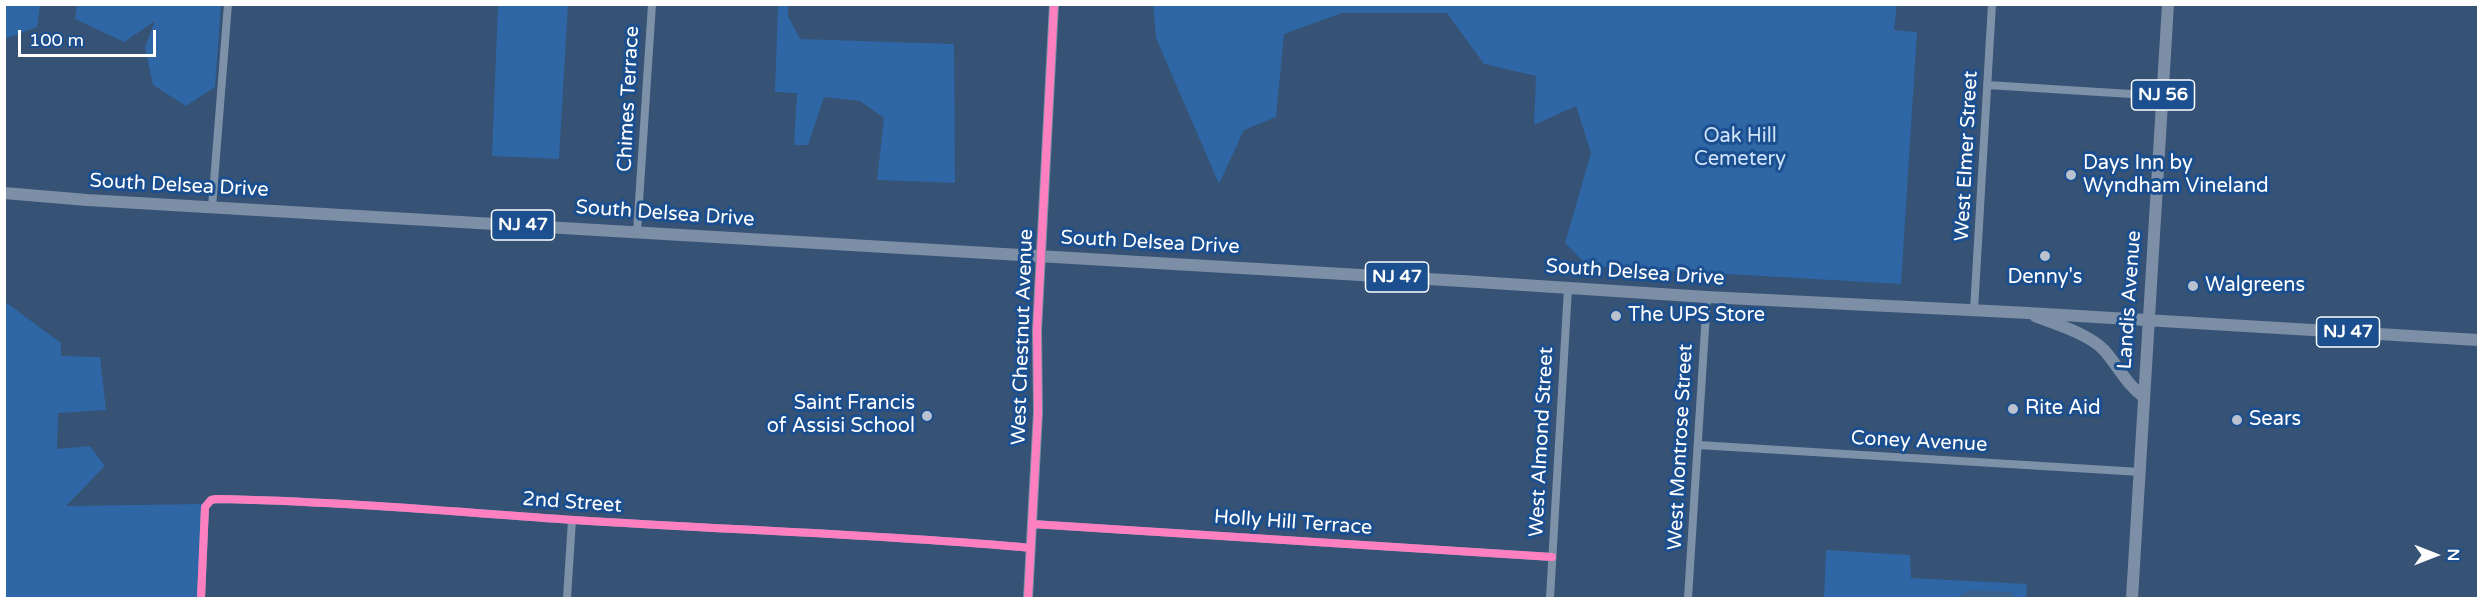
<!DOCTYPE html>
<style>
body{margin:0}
#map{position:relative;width:2483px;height:603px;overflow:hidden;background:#365274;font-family:"Varela Round",sans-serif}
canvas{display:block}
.frame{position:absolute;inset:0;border:6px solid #fff;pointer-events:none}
.north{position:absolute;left:2405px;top:525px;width:60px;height:60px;-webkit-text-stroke:4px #1b4f8f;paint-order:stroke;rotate:90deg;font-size:16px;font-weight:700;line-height:24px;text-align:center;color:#fff}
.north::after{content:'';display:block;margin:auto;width:21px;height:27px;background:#fff;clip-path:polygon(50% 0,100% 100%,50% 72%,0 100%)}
.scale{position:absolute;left:18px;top:30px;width:138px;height:27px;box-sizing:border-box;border:3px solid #fff;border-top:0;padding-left:8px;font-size:18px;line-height:21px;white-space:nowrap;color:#fff;-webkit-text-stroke:4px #1b4f8f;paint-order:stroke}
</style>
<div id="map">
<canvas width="2483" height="603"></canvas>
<div class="frame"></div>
<div class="north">N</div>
<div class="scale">100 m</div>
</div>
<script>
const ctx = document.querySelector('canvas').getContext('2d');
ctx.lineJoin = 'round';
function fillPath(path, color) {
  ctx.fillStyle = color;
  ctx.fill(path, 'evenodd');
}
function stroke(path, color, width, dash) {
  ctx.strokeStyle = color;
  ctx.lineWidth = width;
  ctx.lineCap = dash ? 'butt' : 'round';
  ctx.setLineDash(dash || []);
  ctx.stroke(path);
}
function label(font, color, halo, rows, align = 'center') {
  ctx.font = font + ' "Varela Round",sans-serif';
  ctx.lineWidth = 6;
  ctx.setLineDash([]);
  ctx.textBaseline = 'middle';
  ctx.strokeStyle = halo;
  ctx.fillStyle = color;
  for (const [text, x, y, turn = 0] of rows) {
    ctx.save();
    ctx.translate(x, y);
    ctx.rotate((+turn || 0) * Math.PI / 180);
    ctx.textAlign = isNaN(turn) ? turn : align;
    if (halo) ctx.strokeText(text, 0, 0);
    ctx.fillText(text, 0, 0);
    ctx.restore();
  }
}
fillPath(new Path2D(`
 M 5,4 L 40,5 L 37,27 L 5,39 Z
 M 77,5 L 221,5 L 215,87 L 186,106 L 153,85 L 145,47 L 155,21 L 124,42 L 75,19 Z
 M 498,5 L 568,5 L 559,159 L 492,156 Z
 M 778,5 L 788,5 L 788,16 L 800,39 L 954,44 L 955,183 L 877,180 L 884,118 L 860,101 L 824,97 L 808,145 L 794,145 L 797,93 L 775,92 Z
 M 1153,5 L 1897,5 L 1894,30 L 1917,32 L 1901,284 L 1588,266 L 1565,243 L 1591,153 L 1576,106 L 1534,125 L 1536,76 L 1484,64 L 1447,13 L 1342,13 L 1284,34 L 1276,117 L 1244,130 L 1219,184 L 1156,38 Z
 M 4,301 L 61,343 L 61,356 L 100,357 L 106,410 L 58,413 L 57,449 L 90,446 L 105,466 L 66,506 L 205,504 L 201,598 L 5,598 Z
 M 1826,550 L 1910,555 L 1911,578 L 2027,584 L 2026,598 L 1824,598 Z`), '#2f66a5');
fillPath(new Path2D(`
 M 1969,590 L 2012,592 L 2014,598 L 1957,598 Z`), '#3b618d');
stroke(new Path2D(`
 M 1987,85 L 2163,96
 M 212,207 L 228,4
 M 637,232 L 652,4
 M 1974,310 L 1992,4
 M 1698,445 L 2140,472
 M 1032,524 L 1552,557
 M 201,598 L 205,507 L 211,500 L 216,499 C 335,501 454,512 574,520 C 726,530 878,534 1031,548
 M 567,598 L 572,520
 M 1550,598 L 1568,288
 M 1688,598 L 1707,297`), '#7d92a8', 8);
stroke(new Path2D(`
 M 1028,598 L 1038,412 L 1037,330 L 1054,4`), '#798da4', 10);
stroke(new Path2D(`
 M 4,193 L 87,200 L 1462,281 L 1707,297 L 2029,313 L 2478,340
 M 2035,316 C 2057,325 2087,333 2104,350 C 2118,366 2127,385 2144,397
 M 2132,598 L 2168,4`), '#7d8ea7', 12);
stroke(new Path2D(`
 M 1032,524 L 1552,557
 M 201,598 L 205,507 L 211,500 L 216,499 C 335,501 454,512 574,520 C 726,530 878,534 1031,548
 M 1028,598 L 1038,412 L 1037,330 L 1054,4`), '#ff80c0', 8);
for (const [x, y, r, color] of [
 [2071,175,6,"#b9c2ce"],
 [2045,256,6,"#b9c2ce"],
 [2193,286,6,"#b9c2ce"],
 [1616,316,6,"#b9c2ce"],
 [2013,409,6,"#b9c2ce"],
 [927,416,6,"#b9c2ce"],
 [2237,420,6,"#b9c2ce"]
]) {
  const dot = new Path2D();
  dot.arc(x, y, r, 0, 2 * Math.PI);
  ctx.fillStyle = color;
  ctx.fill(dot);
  stroke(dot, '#1b4f8f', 2);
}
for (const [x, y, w] of [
 [2163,95,63],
 [523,225,63],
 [1397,277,63],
 [2348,332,63]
]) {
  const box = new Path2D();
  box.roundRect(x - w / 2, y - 15, w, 30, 4.5);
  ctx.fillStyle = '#1b4f8f';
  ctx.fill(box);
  stroke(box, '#fff', 1.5);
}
label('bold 18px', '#fff', null, [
 ["NJ 56",2163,95],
 ["NJ 47",523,225],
 ["NJ 47",1397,277],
 ["NJ 47",2348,332]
]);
label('20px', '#fff', '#1b4f8f', [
 ["Chimes Terrace",629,99,-87],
 ["West Elmer Street",1967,156,-87],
 ["South Delsea Drive",179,186,3],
 ["South Delsea Drive",665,214,4],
 ["South Delsea Drive",1150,243,3],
 ["South Delsea Drive",1635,273,4],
 ["Landis Avenue",2130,300,-86],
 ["West Chestnut Avenue",1023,337,-88],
 ["West Almond Street",1542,442,-87],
 ["Coney Avenue",1919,442,3],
 ["West Montrose Street",1681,447,-87],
 ["2nd Street",572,503,4],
 ["Holly Hill Terrace",1293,523,4]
]);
label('20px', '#cfe3fa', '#1b4f8f', [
 ["Oak Hill",1740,137],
 ["Cemetery",1740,160]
]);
label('20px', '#fff', '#1b4f8f', [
 ["Days Inn by",2083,164],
 ["Wyndham Vineland",2083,187],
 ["Denny's",2045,278,"center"],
 ["Walgreens",2205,286],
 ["The UPS Store",1628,316],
 ["Saint Francis",915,404,"right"],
 ["of Assisi School",915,427,"right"],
 ["Rite Aid",2025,409],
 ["Sears",2249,420]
], 'left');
</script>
